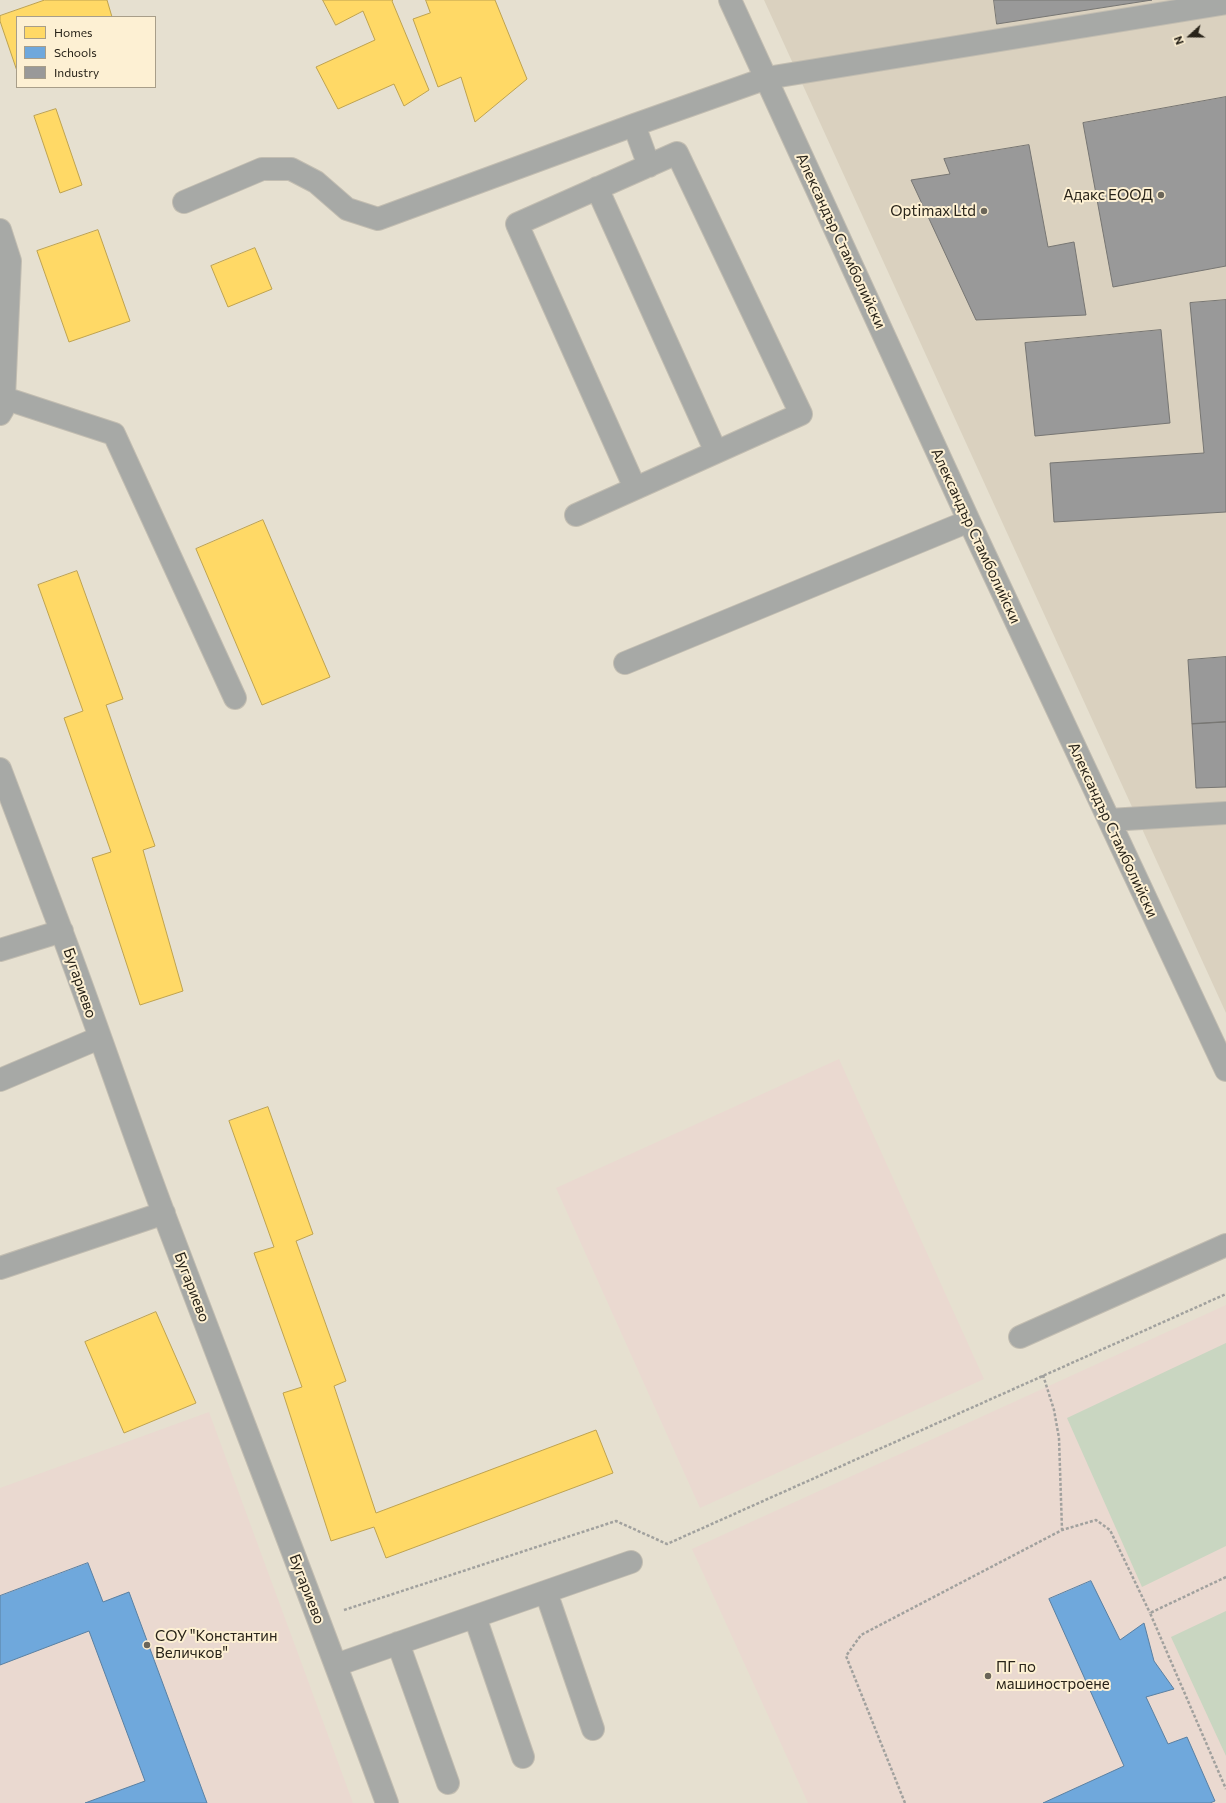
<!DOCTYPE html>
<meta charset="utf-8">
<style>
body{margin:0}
#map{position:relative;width:1226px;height:1803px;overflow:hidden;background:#e6e0d0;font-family:Commissioner,sans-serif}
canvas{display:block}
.legend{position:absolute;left:16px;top:16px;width:140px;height:72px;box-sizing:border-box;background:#fdf0d3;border:1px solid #a89e89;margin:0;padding:5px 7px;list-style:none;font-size:12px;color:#282319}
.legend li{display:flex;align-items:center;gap:8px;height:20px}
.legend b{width:20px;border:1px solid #a89e89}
.north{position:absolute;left:1170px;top:16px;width:40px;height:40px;-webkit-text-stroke:3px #fdf0d3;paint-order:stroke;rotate:249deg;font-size:11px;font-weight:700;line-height:16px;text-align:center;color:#282319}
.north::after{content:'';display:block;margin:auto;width:14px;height:18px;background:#282319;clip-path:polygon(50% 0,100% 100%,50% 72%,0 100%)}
</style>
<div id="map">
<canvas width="1226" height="1803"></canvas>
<ul class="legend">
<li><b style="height:11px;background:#ffd966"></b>Homes</li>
<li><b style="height:11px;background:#6fa8dc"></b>Schools</li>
<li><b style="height:11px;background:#999"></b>Industry</li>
</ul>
<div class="north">N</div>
</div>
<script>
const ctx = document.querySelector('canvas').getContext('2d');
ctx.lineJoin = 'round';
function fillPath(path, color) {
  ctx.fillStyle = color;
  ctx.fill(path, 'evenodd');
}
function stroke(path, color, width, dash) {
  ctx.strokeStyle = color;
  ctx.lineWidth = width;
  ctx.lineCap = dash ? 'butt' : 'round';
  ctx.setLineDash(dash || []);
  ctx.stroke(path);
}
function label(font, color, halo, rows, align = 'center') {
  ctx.font = font + ' Commissioner,sans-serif';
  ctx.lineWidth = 4;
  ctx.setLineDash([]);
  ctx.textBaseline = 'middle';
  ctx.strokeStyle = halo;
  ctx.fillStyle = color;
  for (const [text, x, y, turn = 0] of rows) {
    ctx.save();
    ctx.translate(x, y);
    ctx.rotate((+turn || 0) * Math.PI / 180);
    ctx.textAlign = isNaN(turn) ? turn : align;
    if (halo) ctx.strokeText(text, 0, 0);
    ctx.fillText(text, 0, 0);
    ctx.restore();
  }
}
fillPath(new Path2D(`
 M 764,0 L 1226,0 L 1226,1013 Z`), '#dad1bf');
fillPath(new Path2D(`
 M 839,1059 L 984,1379 L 700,1508 L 556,1188 Z
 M 1226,1305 L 1226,1803 L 808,1803 L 692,1549 Z
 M 209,1412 L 353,1803 L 0,1803 L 0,1488 Z`), '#ead9d0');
fillPath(new Path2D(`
 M 1226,1343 L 1226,1546 L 1142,1587 L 1067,1418 Z
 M 1226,1611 L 1226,1756 L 1171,1637 Z`), '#c9d6c1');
const homes = new Path2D(`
 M 45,0 L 107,0 L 112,17 L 17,17 L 17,71 L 0,21 L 0,16 Z
 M 323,0 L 393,0 L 392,1 L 429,90 L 404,106 L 394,84 L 338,109 L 316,67 L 375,40 L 363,11 L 336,25 Z
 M 426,0 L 495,0 L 527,79 L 475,122 L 461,77 L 438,87 L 413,19 L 430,13 Z
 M 56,109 L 82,185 L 60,193 L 34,116 Z
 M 98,230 L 130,321 L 69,342 L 37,251 Z
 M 255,248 L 272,289 L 228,307 L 211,266 Z
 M 263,520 L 330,677 L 262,705 L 196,549 Z
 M 77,571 L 123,699 L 106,705 L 155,846 L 143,850 L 183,991 L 140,1005 L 92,858 L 111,852 L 64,718 L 83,711 L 38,585 Z
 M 268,1107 L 313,1234 L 296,1241 L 346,1381 L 334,1386 L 376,1513 L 596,1430 L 613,1473 L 386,1558 L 374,1527 L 331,1541 L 283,1393 L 302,1387 L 254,1253 L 274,1247 L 229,1121 Z
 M 156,1312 L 196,1403 L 124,1433 L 85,1342 Z`);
fillPath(homes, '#ffd966');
stroke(homes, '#bea24f', 1);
const schools = new Path2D(`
 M 88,1563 L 103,1602 L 129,1592 L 207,1803 L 85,1803 L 145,1781 L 89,1631 L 0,1665 L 0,1596 Z
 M 1091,1581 L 1120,1640 L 1144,1623 L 1154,1661 L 1174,1689 L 1146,1697 L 1168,1744 L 1187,1737 L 1215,1801 L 1210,1803 L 1043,1803 L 1124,1766 L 1049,1599 Z`);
fillPath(schools, '#6fa8dc');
stroke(schools, '#5a80a2', 1);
const industry = new Path2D(`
 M 994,0 L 1152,0 L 997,24 Z
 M 1226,97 L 1226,266 L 1113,287 L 1083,123 Z
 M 1029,145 L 1048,247 L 1074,242 L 1086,315 L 976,320 L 911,180 L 950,174 L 944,159 Z
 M 1226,300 L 1226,512 L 1054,522 L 1050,463 L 1204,453 L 1190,303 Z
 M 1161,330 L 1170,423 L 1035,436 L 1025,343 Z
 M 1226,657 L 1226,722 L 1192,724 L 1188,660 Z
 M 1226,722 L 1226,787 L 1196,788 L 1192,724 Z`);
fillPath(industry, '#999');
stroke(industry, '#777673', 1);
const minor = new Path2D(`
 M 730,0 L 969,521 L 1226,1070
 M 634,125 L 649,166
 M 597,188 L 716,452
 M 184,202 L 262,169 L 291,169 L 316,182 L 347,209 L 378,219 L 634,125 L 767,78 L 1226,3
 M 0,230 L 10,261 L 4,398 L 3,409 L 0,414
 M 4,398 L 114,434 L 235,698
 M 576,515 L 801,414 L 677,153 L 517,224 L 635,488
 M 625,663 L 969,521
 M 0,769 C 20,823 41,876 61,930 C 97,1025 129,1122 165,1217 C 239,1412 315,1607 387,1803
 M 1109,820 L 1226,813
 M 0,950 L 62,931
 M 0,1080 L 99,1038
 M 0,1268 L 164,1213
 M 1020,1337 L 1226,1245
 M 546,1592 L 593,1729
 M 475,1617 L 523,1757
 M 398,1643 L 448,1783
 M 336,1665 L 631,1562`);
stroke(minor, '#c2bdb1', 24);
stroke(new Path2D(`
 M 1043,1375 L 1054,1410 L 1059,1438 L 1062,1530
 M 1226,1577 L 1150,1613 L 1226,1789
 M 344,1610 L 616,1521 L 667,1544 L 1226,1294
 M 905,1803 L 846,1656 L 861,1635 L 1062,1530 L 1096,1520 L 1110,1530 L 1150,1613`), '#a1a19e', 2.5, [3, 2]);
stroke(minor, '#a7a9a6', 22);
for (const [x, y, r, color] of [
 [1161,195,4,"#6a6559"],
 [984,211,4,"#6a6559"],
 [147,1645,4,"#6a6559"],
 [988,1676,4,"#6a6559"]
]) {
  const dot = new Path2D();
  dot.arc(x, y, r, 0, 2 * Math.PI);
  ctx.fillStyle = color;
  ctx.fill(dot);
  stroke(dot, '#fdf0d3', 1.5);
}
label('15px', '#282319', '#fdf0d3', [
 ["Адакс ЕООД",1153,195],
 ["Optimax Ltd",976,211],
 ["СОУ \"Константин",155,1636,"left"],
 ["Величков\"",155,1653,"left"],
 ["ПГ по",996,1667,"left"],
 ["машиностроене",996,1684,"left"]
], 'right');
label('15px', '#282319', '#fdf0d3', [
 ["Александър Стамболийски",841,241,65],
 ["Александър Стамболийски",976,536,65],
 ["Александър Стамболийски",1113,830,65],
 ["Бугариево",80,983,71],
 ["Бугариево",192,1287,69],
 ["Бугариево",307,1589,69]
]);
</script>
